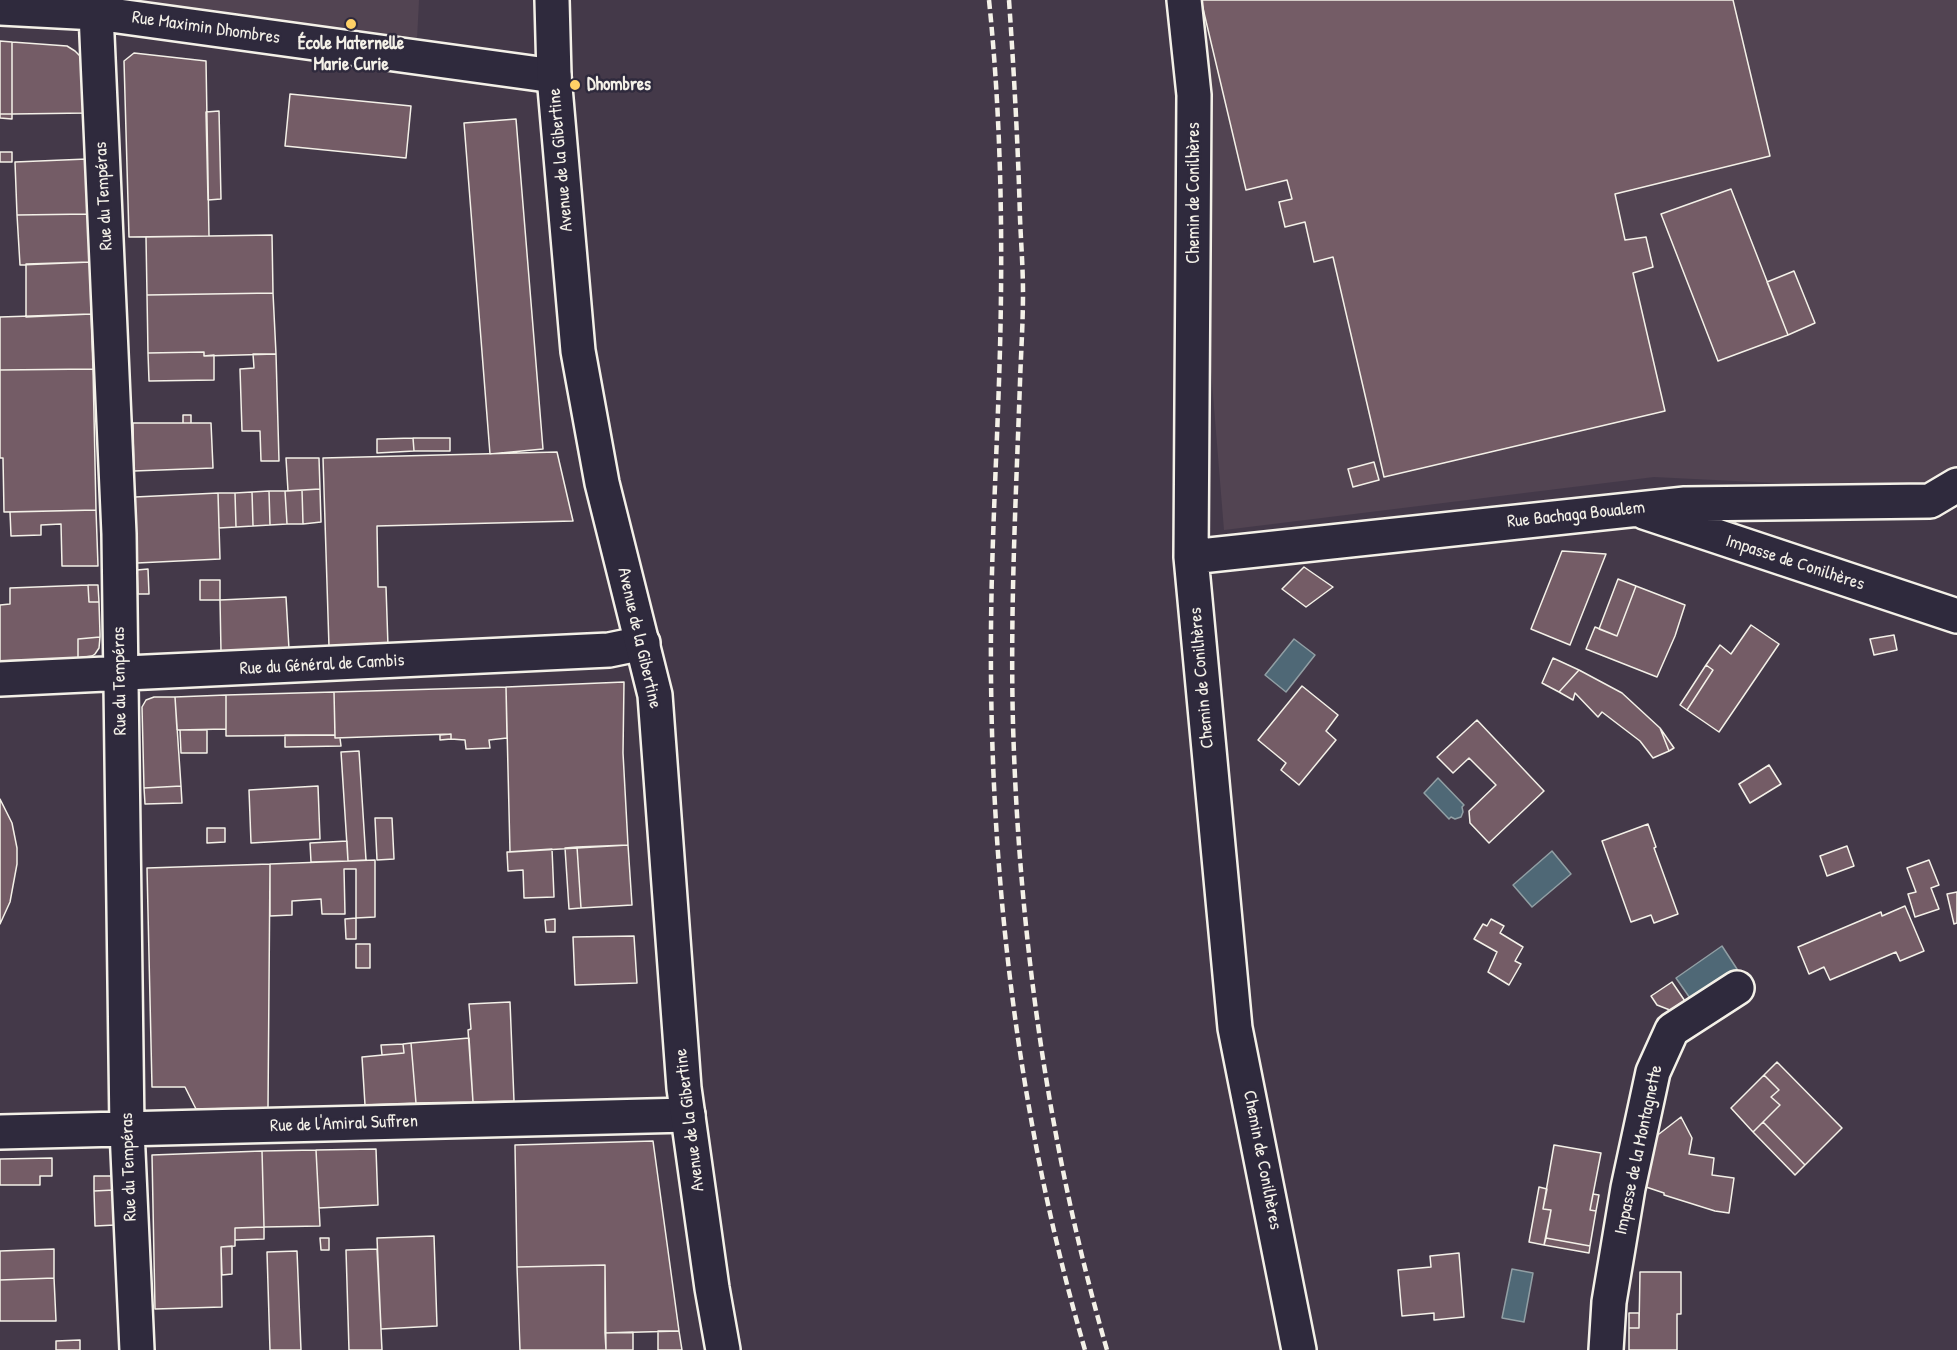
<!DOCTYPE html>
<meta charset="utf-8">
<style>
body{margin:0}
canvas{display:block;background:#443949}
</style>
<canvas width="1957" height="1350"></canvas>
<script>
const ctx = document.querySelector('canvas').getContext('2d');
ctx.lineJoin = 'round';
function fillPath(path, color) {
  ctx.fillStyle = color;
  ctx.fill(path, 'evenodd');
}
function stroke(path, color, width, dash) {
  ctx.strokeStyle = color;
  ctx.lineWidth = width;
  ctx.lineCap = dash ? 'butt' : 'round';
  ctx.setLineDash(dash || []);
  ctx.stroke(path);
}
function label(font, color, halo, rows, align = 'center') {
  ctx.font = font + ' "Patrick Hand",sans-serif';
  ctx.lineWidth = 5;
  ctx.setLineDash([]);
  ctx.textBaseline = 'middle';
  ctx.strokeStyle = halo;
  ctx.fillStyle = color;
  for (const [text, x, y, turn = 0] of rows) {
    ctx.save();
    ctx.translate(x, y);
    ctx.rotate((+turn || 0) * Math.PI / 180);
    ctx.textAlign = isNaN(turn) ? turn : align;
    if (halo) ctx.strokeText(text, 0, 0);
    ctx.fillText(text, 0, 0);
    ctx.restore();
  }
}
fillPath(new Path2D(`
 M 134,0 L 419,0 L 417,39 L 149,10 Z
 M 1200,0 L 1957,0 L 1957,468 L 1918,490 L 1654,477 L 1224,530 L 1209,345 L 1203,53 Z`), '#524452');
const water = new Path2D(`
 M 1294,639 L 1315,655 L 1286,692 L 1265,675 Z
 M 1438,778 L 1464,805 L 1462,807 L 1463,812 L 1461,817 L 1455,819 L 1451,817 L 1449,819 L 1424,793 Z
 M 1552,851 L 1571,874 L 1532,907 L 1513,885 Z
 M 1722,946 L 1737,969 L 1692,1001 L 1676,978 Z
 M 1512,1269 L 1533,1273 L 1524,1322 L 1502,1318 Z`);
fillPath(water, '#4f6876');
stroke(water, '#919fa4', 1.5);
const building = new Path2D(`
 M 1201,0 L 1733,0 L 1770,156 L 1615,194 L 1625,240 L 1646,237 L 1653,267 L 1633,273 L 1665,411 L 1384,477 L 1333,257 L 1314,262 L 1305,222 L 1285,227 L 1279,202 L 1292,199 L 1287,180 L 1246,190 Z
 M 0,41 L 12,42 L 12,114 L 0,114 Z
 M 12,42 L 67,46 L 75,51 L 82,58 L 87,113 L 12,114 Z
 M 134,53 L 206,61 L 209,236 L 129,237 L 124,61 Z
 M 290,94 L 411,106 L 406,158 L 285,146 Z
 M 219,111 L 221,199 L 208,200 L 206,112 Z
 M 0,114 L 12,114 L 12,119 L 0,118 Z
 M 516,119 L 543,449 L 490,454 L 464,123 Z
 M 0,152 L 12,152 L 12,162 L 0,162 Z
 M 87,159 L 89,214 L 17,215 L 15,162 Z
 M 1731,189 L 1788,335 L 1718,361 L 1661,214 Z
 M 89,214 L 90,262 L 20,265 L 17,215 Z
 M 272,235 L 273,293 L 147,295 L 146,237 Z
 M 90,262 L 91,314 L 26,317 L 26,264 Z
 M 1794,271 L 1815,323 L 1788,335 L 1767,282 Z
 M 273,293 L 276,354 L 204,356 L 204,352 L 148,353 L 147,295 Z
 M 91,314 L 93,369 L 0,370 L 0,317 Z
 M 204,352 L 204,356 L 214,355 L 214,380 L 149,381 L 148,353 Z
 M 253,354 L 276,354 L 279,461 L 261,461 L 260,431 L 242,431 L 240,369 L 254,368 Z
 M 93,369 L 96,510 L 4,512 L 3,458 L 0,458 L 0,370 Z
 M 183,415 L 191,415 L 191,423 L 183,423 Z
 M 133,423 L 211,423 L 213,468 L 134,471 Z
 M 413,438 L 450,438 L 450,451 L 414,451 Z
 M 413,438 L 414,451 L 377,453 L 377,439 Z
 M 557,452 L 573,521 L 377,526 L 378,587 L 386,587 L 388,646 L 329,647 L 323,458 Z
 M 286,458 L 319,458 L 320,489 L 288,491 Z
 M 1374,462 L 1379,480 L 1353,487 L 1348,469 Z
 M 320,489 L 321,522 L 303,524 L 302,490 Z
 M 302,490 L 303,524 L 287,524 L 285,491 Z
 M 269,491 L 285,491 L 287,524 L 270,525 Z
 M 269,491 L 270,525 L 253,526 L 252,492 Z
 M 252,492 L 253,526 L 236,527 L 235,493 Z
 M 218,493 L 235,493 L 236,527 L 219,528 Z
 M 218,493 L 220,559 L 137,563 L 135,497 Z
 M 96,510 L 98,566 L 62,566 L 61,524 L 41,525 L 41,535 L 11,536 L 10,512 Z
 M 1562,551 L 1606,554 L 1570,645 L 1531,629 Z
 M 1304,567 L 1333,587 L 1306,607 L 1282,589 Z
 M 148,569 L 149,594 L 138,594 L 137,570 Z
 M 1618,579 L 1636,586 L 1617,636 L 1599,629 Z
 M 200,580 L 220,580 L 220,600 L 200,600 Z
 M 88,585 L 89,602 L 99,602 L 100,634 L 100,637 L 78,639 L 78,658 L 0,661 L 0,605 L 10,604 L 10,588 Z
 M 88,585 L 98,585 L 99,602 L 89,602 Z
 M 1636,586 L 1685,605 L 1675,636 L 1657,677 L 1586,649 L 1595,627 L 1617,636 Z
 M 286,597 L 289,649 L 221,652 L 220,600 Z
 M 1751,625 L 1779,644 L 1719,732 L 1687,710 L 1713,670 L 1706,665 L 1720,645 L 1731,654 Z
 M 1894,635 L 1897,650 L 1874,655 L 1870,639 Z
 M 100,637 L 99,648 L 95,654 L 92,656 L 78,658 L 78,639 Z
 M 1553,658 L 1579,670 L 1559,692 L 1542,683 Z
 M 1706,665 L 1713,670 L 1687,710 L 1680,705 Z
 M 1579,670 L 1622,693 L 1660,728 L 1669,751 L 1653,758 L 1640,741 L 1602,712 L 1598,717 L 1575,693 L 1573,700 L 1559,692 Z
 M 624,682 L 623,753 L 628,845 L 510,852 L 506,687 Z
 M 1302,686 L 1338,715 L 1326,731 L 1336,740 L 1299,785 L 1281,770 L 1286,763 L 1258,740 Z
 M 506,687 L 507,738 L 489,740 L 490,748 L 466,749 L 465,740 L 451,739 L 451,734 L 335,738 L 334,692 Z
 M 334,692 L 335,735 L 226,736 L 226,695 Z
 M 226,695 L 226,729 L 177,730 L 175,697 Z
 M 154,697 L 175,697 L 181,786 L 144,788 L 142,707 L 146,700 Z
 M 1477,720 L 1544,791 L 1489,843 L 1470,823 L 1469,811 L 1496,785 L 1469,758 L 1453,773 L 1437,757 Z
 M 1660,728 L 1674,748 L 1669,751 Z
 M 180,730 L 207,730 L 207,753 L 181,753 Z
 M 451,734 L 451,739 L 440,740 L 440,735 Z
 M 285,735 L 335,735 L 335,738 L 340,738 L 341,746 L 285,747 Z
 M 359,751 L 366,860 L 348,861 L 341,752 Z
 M 1769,765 L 1781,784 L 1750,803 L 1739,784 Z
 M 181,786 L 182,803 L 145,804 L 144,788 Z
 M 318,786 L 320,839 L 251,843 L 249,790 Z
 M 0,799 L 12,823 L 17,848 L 17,864 L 10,902 L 0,924 Z
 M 375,818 L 392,818 L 394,859 L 377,860 Z
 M 1648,824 L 1656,847 L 1654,848 L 1678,914 L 1654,923 L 1651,915 L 1631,922 L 1602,841 Z
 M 207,828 L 225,828 L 225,842 L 207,843 Z
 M 347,841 L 348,861 L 311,862 L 310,843 Z
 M 628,845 L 632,905 L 581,908 L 577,847 Z
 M 1847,846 L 1854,866 L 1827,876 L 1820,856 Z
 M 577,847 L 581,908 L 569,909 L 565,848 Z
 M 552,849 L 554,897 L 524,898 L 523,870 L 508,871 L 507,852 Z
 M 375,860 L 375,917 L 356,918 L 356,869 L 344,869 L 345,914 L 322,914 L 321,899 L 292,901 L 292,915 L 270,916 L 270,864 Z
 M 1929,860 L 1939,885 L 1931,888 L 1939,909 L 1915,917 L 1908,894 L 1916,892 L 1907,868 Z
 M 270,864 L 268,1108 L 196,1109 L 185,1087 L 152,1087 L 147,868 Z
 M 1957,892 L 1957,923 L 1954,924 L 1947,894 Z
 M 1905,906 L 1924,951 L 1900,961 L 1896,952 L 1830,980 L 1824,967 L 1809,974 L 1798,947 L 1881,912 L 1882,916 Z
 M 356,918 L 356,939 L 346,939 L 345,919 Z
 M 555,919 L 555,932 L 546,932 L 545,920 Z
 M 1491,919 L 1504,926 L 1500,933 L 1523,947 L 1515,961 L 1521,964 L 1509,985 L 1488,972 L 1497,952 L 1474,939 L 1483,924 L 1487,926 Z
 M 634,936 L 637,983 L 575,985 L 573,937 Z
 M 356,944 L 370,944 L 370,968 L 356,968 Z
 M 1672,982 L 1687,1004 L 1675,1012 L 1657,1005 L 1651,996 Z
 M 510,1002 L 514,1101 L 473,1102 L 468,1030 L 471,1029 L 469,1004 Z
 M 469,1038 L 473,1102 L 416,1103 L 411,1043 Z
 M 411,1043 L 416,1103 L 365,1105 L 362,1057 L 404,1053 L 403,1044 Z
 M 403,1044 L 404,1053 L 382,1055 L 381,1045 Z
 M 1777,1062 L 1842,1128 L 1805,1165 L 1763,1122 L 1780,1105 L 1771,1097 L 1779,1090 L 1764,1075 Z
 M 1764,1075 L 1779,1090 L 1771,1097 L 1780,1105 L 1753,1132 L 1731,1108 Z
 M 1681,1117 L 1692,1138 L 1689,1154 L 1714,1158 L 1712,1175 L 1734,1178 L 1729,1213 L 1715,1211 L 1664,1195 L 1664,1193 L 1643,1186 L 1650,1141 Z
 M 1763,1122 L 1805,1165 L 1795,1175 L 1753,1132 Z
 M 653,1141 L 679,1331 L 605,1333 L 605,1265 L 517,1267 L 515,1145 Z
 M 1554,1145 L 1601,1153 L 1590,1210 L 1596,1211 L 1590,1246 L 1546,1238 L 1551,1210 L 1543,1209 Z
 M 376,1149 L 378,1205 L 319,1208 L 316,1150 Z
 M 316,1150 L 320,1226 L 264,1227 L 262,1151 Z
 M 262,1151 L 264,1227 L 235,1228 L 235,1246 L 221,1247 L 222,1307 L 155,1309 L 152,1155 Z
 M 52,1158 L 52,1176 L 40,1176 L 40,1185 L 0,1185 L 0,1159 Z
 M 94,1176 L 114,1176 L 114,1190 L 94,1191 Z
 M 1539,1187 L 1547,1189 L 1543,1209 L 1551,1210 L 1544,1245 L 1529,1242 Z
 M 114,1190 L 115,1225 L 95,1226 L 94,1191 Z
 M 1593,1194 L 1599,1195 L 1596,1211 L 1590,1210 Z
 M 264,1227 L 264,1239 L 235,1240 L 235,1228 Z
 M 434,1236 L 437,1326 L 381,1329 L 377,1238 Z
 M 320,1238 L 329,1238 L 329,1250 L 321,1250 Z
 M 1546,1238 L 1590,1246 L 1589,1253 L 1544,1245 Z
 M 232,1246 L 232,1274 L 222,1275 L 221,1247 Z
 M 54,1249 L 54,1278 L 0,1280 L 0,1251 Z
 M 377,1249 L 382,1350 L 349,1350 L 346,1250 Z
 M 297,1251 L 301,1350 L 270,1350 L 267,1252 Z
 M 1459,1253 L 1464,1317 L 1434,1320 L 1434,1313 L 1402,1316 L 1398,1270 L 1431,1267 L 1430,1256 Z
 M 605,1265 L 606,1350 L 520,1350 L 517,1267 Z
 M 1640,1272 L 1681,1272 L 1681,1314 L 1677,1314 L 1677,1350 L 1629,1350 L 1629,1328 L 1639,1328 Z
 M 54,1278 L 56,1321 L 0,1321 L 0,1280 Z
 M 1629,1313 L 1639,1313 L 1639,1328 L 1629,1328 Z
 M 658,1331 L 679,1331 L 682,1350 L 658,1350 Z
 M 633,1332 L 633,1350 L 606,1350 L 605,1333 Z
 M 80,1340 L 80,1350 L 56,1350 L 56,1341 Z`);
fillPath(building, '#745c66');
stroke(building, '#f4f1e8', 1.5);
const street = new Path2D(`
 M 93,0 L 96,13 L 119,534 L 127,1130 L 137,1350
 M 1184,0 L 1194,95 L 1191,557 L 1235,1028 L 1299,1350
 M 0,8 L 96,13 L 554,76
 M 1644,512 L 1957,616
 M 1191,557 L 1685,504 L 1930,501 L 1957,485
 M 0,679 L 609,650 L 643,643
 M 0,1132 L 688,1115
 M 1606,1350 L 1609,1302 L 1628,1188 L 1653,1072 L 1672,1030 L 1737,988`);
const secondary = new Path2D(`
 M 552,0 L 554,76 L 578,351 L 602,483 L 655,695 L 684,1088 L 712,1288 L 723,1350`);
stroke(street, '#f4f1e8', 38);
stroke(secondary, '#f4f1e8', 38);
stroke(street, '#2f2a3d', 33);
stroke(secondary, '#2f2a3d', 33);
stroke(new Path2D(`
 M 989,0 C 999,97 1002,196 1001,293 C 1000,405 992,516 991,628 C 989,871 1017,1116 1085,1350
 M 1009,0 C 1014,73 1018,145 1020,218 C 1021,243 1023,268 1023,293 C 1023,323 1021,353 1020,382 C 1016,496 1010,610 1013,724 C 1019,935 1048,1146 1107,1350`), '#f4f1e8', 4.5, [9, 4.5]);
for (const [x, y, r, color] of [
 [351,24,6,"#ffd166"],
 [575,85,6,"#ffd166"]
]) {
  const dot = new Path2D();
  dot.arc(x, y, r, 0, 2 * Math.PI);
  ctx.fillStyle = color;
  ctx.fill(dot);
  stroke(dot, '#2f2a3d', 2);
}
label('18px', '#f4f1e8', '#2f2a3d', [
 ["Rue Maximin Dhombres",206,28,8],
 ["Avenue de la Gibertine",561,160,-95],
 ["Chemin de Conilhères",1194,193,-90],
 ["Rue du Tempéras",104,196,-93],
 ["Rue Bachaga Boualem",1576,515,-6],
 ["Impasse de Conilhères",1795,563,18],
 ["Avenue de la Gibertine",639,638,77],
 ["Rue du Général de Cambis",322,665,-3],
 ["Chemin de Conilhères",1202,678,-95],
 ["Rue du Tempéras",120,681,-91],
 ["Avenue de la Gibertine",690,1120,-97],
 ["Rue de l'Amiral Suffren",344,1124,-2],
 ["Impasse de la Montagnette",1639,1150,-78],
 ["Chemin de Conilhères",1262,1160,79],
 ["Rue du Tempéras",129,1167,-92]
]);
label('bold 18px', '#f4f1e8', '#2f2a3d', [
 ["École Maternelle",351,44],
 ["Marie Curie",351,65],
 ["Dhombres",587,85,"left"]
]);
</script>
